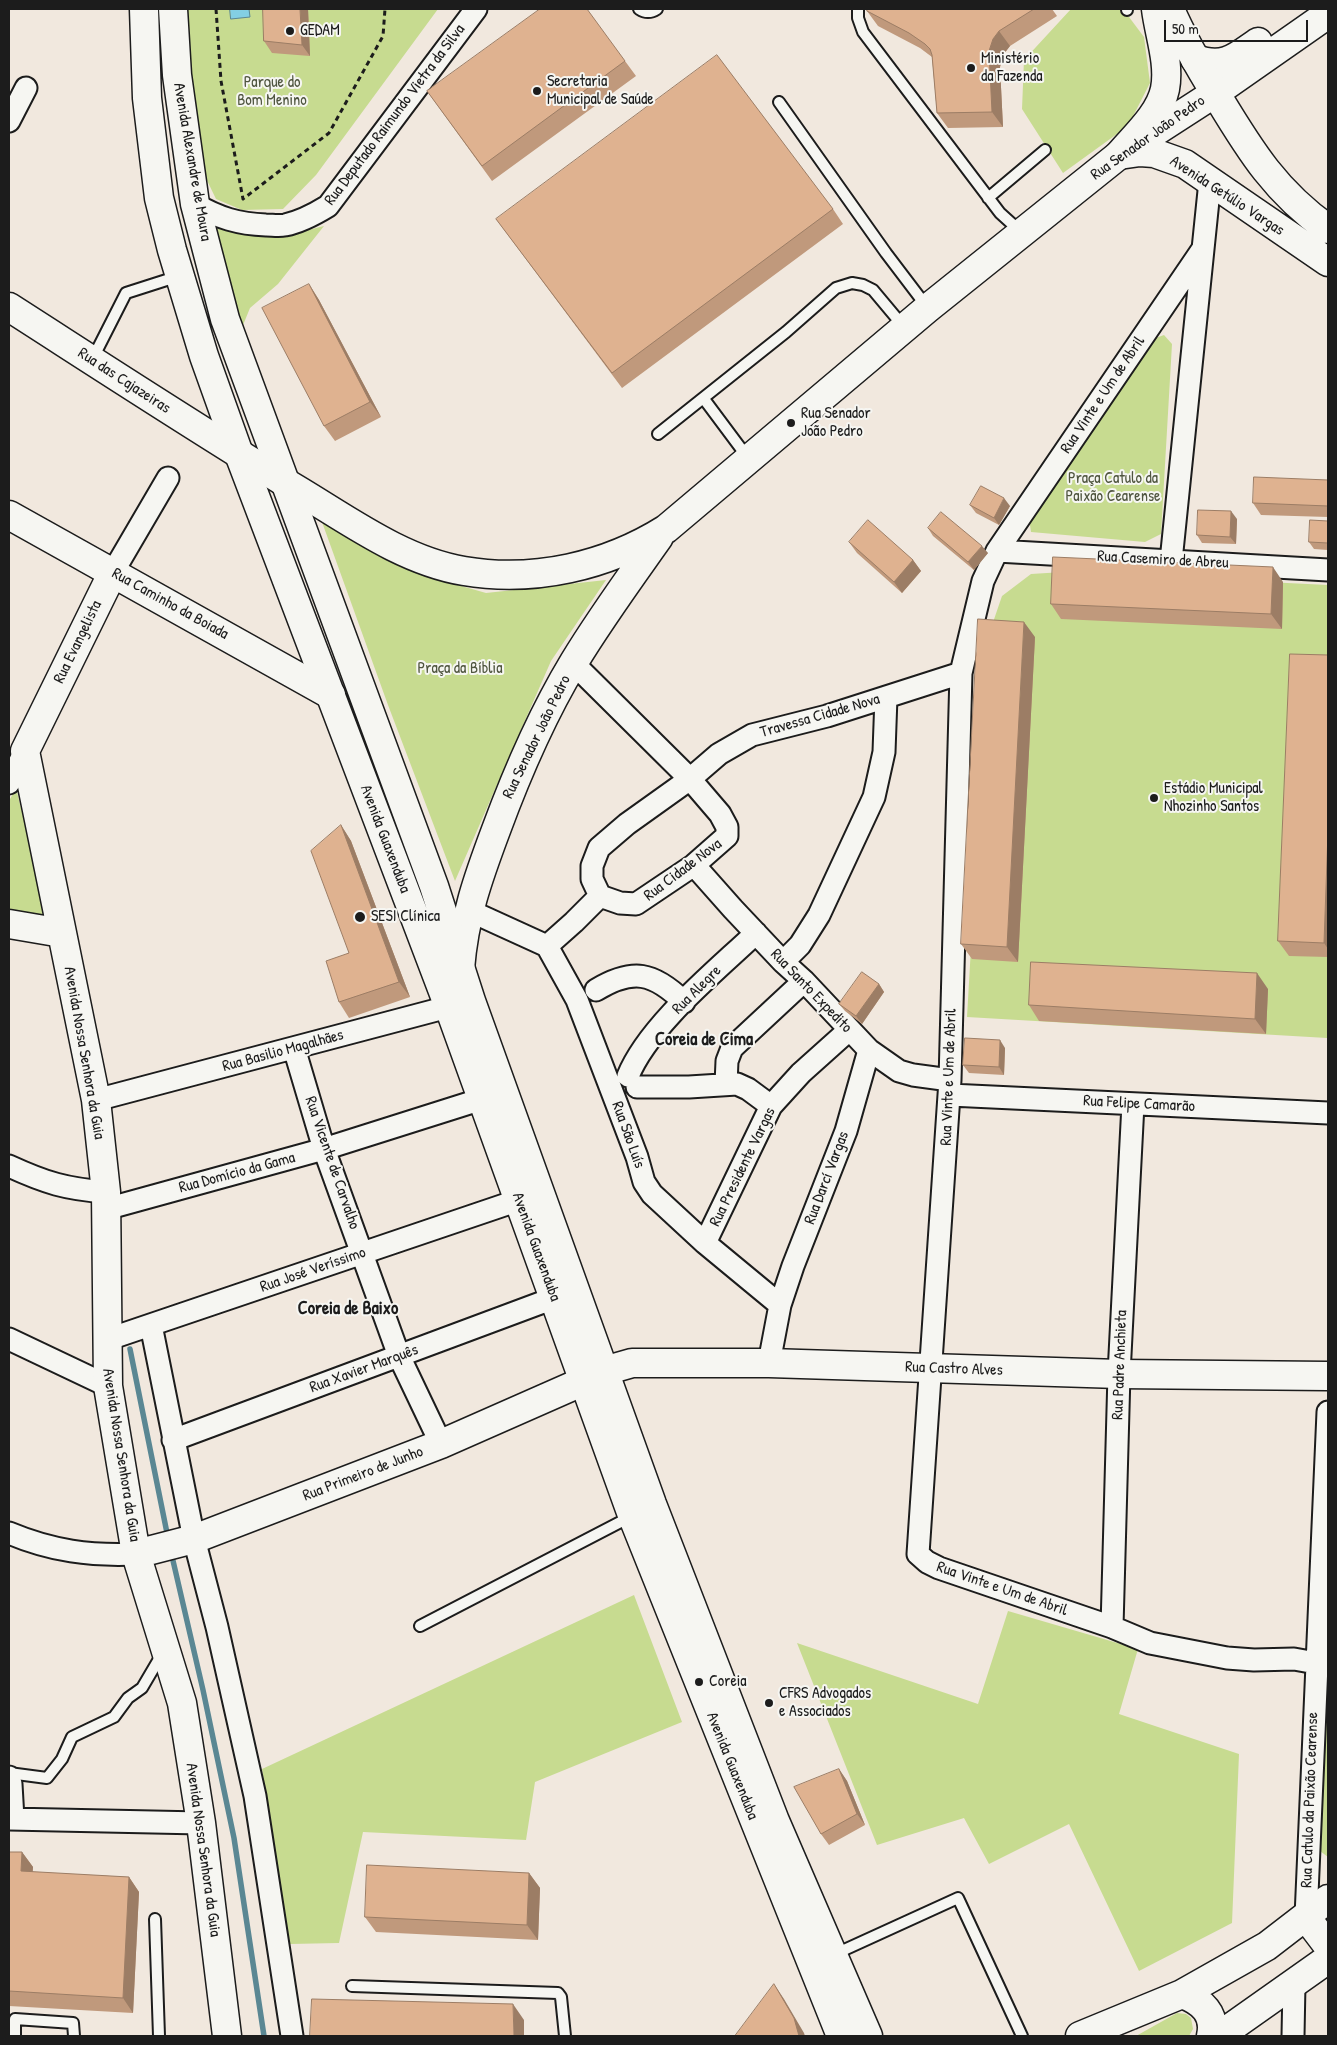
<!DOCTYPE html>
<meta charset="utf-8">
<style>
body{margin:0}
#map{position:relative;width:1337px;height:2045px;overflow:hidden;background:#f1e8de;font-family:"Patrick Hand",sans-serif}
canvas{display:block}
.frame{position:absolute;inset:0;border:10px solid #1c1c1c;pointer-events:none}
.scale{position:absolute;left:1164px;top:20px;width:144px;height:22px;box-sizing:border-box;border:2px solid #1c1c1c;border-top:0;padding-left:6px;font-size:15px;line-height:18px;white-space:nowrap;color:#1c1c1c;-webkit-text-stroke:4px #f6f6f2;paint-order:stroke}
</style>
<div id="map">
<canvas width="1337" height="2045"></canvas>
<div class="frame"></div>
<div class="scale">50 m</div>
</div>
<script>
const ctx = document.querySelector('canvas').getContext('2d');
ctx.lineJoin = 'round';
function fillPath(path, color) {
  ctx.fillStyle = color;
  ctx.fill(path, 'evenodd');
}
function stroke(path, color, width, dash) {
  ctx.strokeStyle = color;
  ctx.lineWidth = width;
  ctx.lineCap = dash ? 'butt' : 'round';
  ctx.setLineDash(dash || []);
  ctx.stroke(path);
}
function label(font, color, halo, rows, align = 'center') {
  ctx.font = font + ' "Patrick Hand",sans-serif';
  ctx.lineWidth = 4;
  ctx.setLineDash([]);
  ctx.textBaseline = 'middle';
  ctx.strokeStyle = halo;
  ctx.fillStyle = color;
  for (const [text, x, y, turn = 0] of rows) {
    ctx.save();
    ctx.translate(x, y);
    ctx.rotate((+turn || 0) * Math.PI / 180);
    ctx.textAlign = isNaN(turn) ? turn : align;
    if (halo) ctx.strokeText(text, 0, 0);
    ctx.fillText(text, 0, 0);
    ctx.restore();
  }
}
fillPath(new Path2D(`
 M 184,9 L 438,9 L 316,175 L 283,209 L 242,210 L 216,199 L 201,168 L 187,98 Z
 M 1071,9 L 1123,9 L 1144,37 L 1150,83 L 1128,126 L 1063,173 L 1022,109 L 1024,60 Z
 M 206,224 C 248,241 282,237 324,226 L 278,284 L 250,308 L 239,335 Z
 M 1164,335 L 1172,344 L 1161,534 L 1145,542 L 1031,532 L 1029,518 L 1153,339 Z
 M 322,522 L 416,573 L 486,593 L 606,580 L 551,661 L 455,881 L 388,705 Z
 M 1063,572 L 1328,585 L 1327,1038 L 967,1017 L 989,634 L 1002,596 L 1031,574 Z
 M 16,788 L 49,922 L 9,916 L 9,801 Z
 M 634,1595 L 682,1722 L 535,1782 L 526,1840 L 363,1832 L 339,1943 L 290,1944 L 262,1769 Z
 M 1008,1611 L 1138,1649 L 1119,1714 L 1239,1754 L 1232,1923 L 1139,1971 L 1069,1824 L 989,1864 L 964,1818 L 877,1845 L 797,1643 L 978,1704 Z
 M 1327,1652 L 1328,1652 L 1328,1857 L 1320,1851 Z
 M 1177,2013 L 1186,2014 L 1191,2018 L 1193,2029 L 1189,2036 L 1136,2036 Z`), '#c7db90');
const water = new Path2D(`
 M 230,9 L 249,9 L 250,17 L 231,19 Z`);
fillPath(water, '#83cfe3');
stroke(water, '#5a8793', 1);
stroke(new Path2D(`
 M 130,1349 L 168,1538
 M 171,1552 L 203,1690 L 234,1838 L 264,2036`), '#5a8793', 5.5);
const lane = new Path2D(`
 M 639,9 C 645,13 651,13 657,9
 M 858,9 L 858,18 L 863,32 L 1000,213 L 1021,232
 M 1127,9 L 1127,10
 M 779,102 L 886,253 L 927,307
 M 988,198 L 1045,150
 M 92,360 L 126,293 L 179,276
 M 704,399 L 748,458
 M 658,434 L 786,332 L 836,288 L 852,283 L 863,285 L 873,290 L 904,327
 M 420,1626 L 632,1516
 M 9,1773 L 47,1778 L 62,1759 L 72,1737 L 114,1717 L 128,1698 L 142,1688 L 162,1654
 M 155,1919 L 159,2036
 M 833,1955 L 958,1898 L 1022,2036
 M 352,1986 L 558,1993 L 561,1997 L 565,2036
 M 15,2036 L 15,2019 L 73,2023 L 74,2036`);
const street = new Path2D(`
 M 9,121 L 26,88
 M 195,204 C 218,218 239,224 266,225 C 272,225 279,226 285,225 C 300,222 315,214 328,206 L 476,9
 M 1202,250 L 997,551 L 983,581 L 961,673 L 950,1080 L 918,1554 L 927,1562 L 939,1568 L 1112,1627 L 1150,1643 L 1227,1658 L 1254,1660 L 1294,1659 L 1316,1663
 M 997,551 L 1328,570
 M 1171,561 L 1210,181
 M 113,572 L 168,478
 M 573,663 L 690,779 L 720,814 L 727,827 L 727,836 L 694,865 L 636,904 L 620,903 L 600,896
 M 9,783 L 25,751
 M 694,865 L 733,909 L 783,962 L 804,981 L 869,1050 L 899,1071 L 913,1075 L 950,1080
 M 468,910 L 547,946 L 577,1000 L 637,1157 L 644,1182 L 652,1194 L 705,1243 L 780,1305 L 769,1363
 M 547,946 L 574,922 L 600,896 L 592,879 L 592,866 L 599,848 L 627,824 L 690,779 L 719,754 L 752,735 L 827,716 L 961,673
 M 783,962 L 800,945 L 819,915 L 874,797 L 884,752 L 886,697
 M 596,990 C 633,968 653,972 684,1002
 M 294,1048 L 324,1149 L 399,1356 L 441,1444
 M 628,1076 C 649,1025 715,972 756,933
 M 726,1084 L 727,1061 L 732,1048 L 804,981
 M 637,1087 L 689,1087 L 737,1084 L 748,1089 L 771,1106
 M 950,1095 L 1328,1113
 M 96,1100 L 463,1003
 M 9,1166 C 46,1183 66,1189 106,1192
 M 106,1209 L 324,1149 L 482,1099
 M 705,1243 L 771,1106 L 801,1073 L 849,1030
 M 780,1305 L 793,1266 L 846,1131 L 869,1050
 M 151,1325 L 194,1539 L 217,1627 L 255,1796 L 292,2036
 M 9,1339 L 108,1386
 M 106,1340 L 519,1200
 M 173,1440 L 554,1298
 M 9,1533 C 52,1551 90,1556 136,1554
 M 1112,1627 L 1119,1374 L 1133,1104
 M 9,1777 L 11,1784 L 13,1819
 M 9,1819 L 201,1823
 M 1306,1917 L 1328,1412
 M 1293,2036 L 1294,1984`);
const secondary = new Path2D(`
 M 1195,59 C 1224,69 1235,58 1258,42
 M 9,307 C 104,368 199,430 296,489 C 348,520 403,561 464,571 C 534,583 607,566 666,529 L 928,308 L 1119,155 L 1215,93 L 1328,14
 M 9,515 L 331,695
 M 113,572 L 25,751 L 96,1100 L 106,1192 L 108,1386 L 136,1554 L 182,1703 L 201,1823 L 227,2036
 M 9,924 L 62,933
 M 460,969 C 464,917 478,878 496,830 C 517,773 542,715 574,662 C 600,619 630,578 659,537
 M 136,1554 L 194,1539 L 441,1444 L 584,1381 L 604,1371 L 632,1363 L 769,1363 L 1119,1374 L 1328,1376`);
const primary = new Path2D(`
 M 144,9 L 147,98 L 159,198 L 172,250 L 204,356 L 239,454 L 449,1007 L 632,1515 L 841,2036
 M 173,9 L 177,75 L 195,204 L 225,319 L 434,886 L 471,1001 L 652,1504 L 775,1821 L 868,2036
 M 1170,9 C 1183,40 1201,70 1219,99 C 1251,152 1276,192 1328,229
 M 1119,155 L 1140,152 L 1154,153 L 1185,164 L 1328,262
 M 1119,155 C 1135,136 1160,114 1165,89 C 1170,63 1159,34 1156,9
 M 1306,1917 L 1328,1946
 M 1182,1994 C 1202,2001 1216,2014 1211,2036
 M 1080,2036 L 1182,1994 L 1267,1946 L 1328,1899
 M 1219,2036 L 1328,1959`);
stroke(lane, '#1c1c1c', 14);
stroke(street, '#1c1c1c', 25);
stroke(secondary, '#1c1c1c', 31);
stroke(primary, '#1c1c1c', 31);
stroke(new Path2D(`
 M 216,9 L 221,81 L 243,199 L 329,133 L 383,36 L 385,9`), '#1c1c1c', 3, [5, 4]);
stroke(lane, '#f6f6f2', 10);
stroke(street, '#f6f6f2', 21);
stroke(secondary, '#f6f6f2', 28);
stroke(primary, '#f6f6f2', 28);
fillPath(new Path2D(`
 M 308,9 L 310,56 L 272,53 L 264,41 Z
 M 868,9 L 1052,9 L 1057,16 L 1010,46 L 1003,55 L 1000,67 L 1003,127 L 948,128 L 937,113 L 932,57 L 920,48 L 878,26 L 867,11 Z
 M 625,61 L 636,76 L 492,181 L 427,91 Z
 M 833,209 L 843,224 L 622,388 L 496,219 Z
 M 309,284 L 319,300 L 381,417 L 335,441 L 324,426 Z
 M 1328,480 L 1328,517 L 1261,515 L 1253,503 Z
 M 970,505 L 1010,506 L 999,525 L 976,513 Z
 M 1237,519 L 1236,544 L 1202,543 L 1197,535 Z
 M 1328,521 L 1328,550 L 1314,549 L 1309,542 Z
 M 928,528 L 988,553 L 974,570 L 933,536 Z
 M 849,542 L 913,560 L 921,571 L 902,593 L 857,553 Z
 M 1283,582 L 1282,629 L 1061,619 L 1051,604 Z
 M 1035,637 L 1018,962 L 972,959 L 961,944 Z
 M 1328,655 L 1328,957 L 1289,956 L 1278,941 Z
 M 341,825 L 351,841 L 410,997 L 349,1018 L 339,1002 L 349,953 Z
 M 879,984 L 884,992 L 862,1024 L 845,1011 L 839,1004 Z
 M 1268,989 L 1266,1034 L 1039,1021 L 1029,1005 Z
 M 1005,1048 L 1004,1075 L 969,1073 L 963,1065 Z
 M 839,1769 L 847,1781 L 865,1825 L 829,1845 L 821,1834 Z
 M 9,1852 L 22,1852 L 33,1867 L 32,1872 L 129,1877 L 139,1892 L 133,2013 L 9,2006 Z
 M 529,1873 L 540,1888 L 538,1940 L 376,1932 L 365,1917 Z`), '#c0997c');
fillPath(new Path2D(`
 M 300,9 L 308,9 L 310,56 L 302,45 Z
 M 999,31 L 1010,46 L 1003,55 L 1000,67 L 1003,127 L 992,112 L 989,51 L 993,39 Z
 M 309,284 L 319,300 L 381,417 L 370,402 Z
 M 1004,498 L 1010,506 L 999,525 L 994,518 Z
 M 1231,511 L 1237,519 L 1236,544 L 1230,537 Z
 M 982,546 L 988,553 L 974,570 L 968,562 Z
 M 913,560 L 921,571 L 902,593 L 894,582 Z
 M 1273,567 L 1283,582 L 1282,629 L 1271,614 Z
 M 1024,622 L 1035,637 L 1018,962 L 1007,947 Z
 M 341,825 L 351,841 L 410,997 L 399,982 Z
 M 1328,832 L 1328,949 L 1324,943 Z
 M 1257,973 L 1268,989 L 1266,1034 L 1255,1019 Z
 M 879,984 L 884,992 L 862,1024 L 856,1016 Z
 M 1000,1040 L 1005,1048 L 1004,1075 L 999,1067 Z
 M 839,1769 L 847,1781 L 865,1825 L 857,1814 Z
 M 22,1852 L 33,1867 L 32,1886 L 21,1871 Z
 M 529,1873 L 540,1888 L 538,1940 L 527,1925 Z
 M 129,1877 L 139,1892 L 133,2013 L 123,1998 Z
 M 774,1984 L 784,1999 L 804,2033 L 805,2036 L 799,2036 Z
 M 513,2004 L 524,2020 L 524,2036 L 514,2036 Z`), '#9c7d65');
const building = new Path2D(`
 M 263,9 L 300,9 L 302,45 L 264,41 Z
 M 540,9 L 587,9 L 625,61 L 482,166 L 427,91 Z
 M 868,9 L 1034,9 L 999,31 L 993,39 L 989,51 L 992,112 L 937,113 L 932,55 L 930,49 L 925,44 L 909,33 L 867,11 Z
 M 717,55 L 833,209 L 612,373 L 496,219 Z
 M 309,284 L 370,402 L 324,426 L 262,308 Z
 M 1254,477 L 1328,480 L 1328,506 L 1253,503 Z
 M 981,486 L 1004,498 L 994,518 L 970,505 Z
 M 1198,510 L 1231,511 L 1230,537 L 1197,535 Z
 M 941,512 L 982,546 L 968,562 L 928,528 Z
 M 868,520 L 913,560 L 894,582 L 849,542 Z
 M 1310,520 L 1328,521 L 1328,543 L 1309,542 Z
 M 1053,557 L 1273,567 L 1271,614 L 1051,604 Z
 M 978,619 L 1024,622 L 1007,947 L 961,944 Z
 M 1290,654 L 1328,655 L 1328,832 L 1324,943 L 1278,941 Z
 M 341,825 L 399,982 L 339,1002 L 326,961 L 349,953 L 311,851 Z
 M 1031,962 L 1257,973 L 1255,1019 L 1029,1005 Z
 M 862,972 L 879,984 L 856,1016 L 839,1004 Z
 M 965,1038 L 1000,1040 L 999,1067 L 963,1065 Z
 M 839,1769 L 857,1814 L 821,1834 L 794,1787 Z
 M 9,1852 L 22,1852 L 21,1871 L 129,1877 L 123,1998 L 9,1991 Z
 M 367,1865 L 529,1873 L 527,1925 L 365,1917 Z
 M 774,1984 L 794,2018 L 799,2036 L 735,2036 Z
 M 312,1999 L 513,2004 L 514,2036 L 310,2036 Z`);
fillPath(building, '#dfb290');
stroke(building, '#9c7d65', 1);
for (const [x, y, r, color] of [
 [290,31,5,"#1c1c1c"],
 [971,68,5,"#1c1c1c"],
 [537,91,5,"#1c1c1c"],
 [791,423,5,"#1c1c1c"],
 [1154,798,5,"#1c1c1c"],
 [360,917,6,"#1c1c1c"],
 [699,1682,5,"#1c1c1c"],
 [769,1703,5,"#1c1c1c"]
]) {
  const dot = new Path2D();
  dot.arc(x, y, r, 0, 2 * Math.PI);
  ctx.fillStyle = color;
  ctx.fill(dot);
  stroke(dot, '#f6f6f2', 2);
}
label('16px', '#1c1c1c', '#f6f6f2', [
 ["GEDAM",300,31],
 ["Ministério",981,59],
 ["da Fazenda",981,77],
 ["Secretaria",547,82],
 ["Municipal de Saúde",547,100],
 ["Rua Senador",801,414],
 ["João Pedro",801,432],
 ["Estádio Municipal",1164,789],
 ["Nhozinho Santos",1164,807],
 ["SESI Clínica",371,917],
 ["Coreia",709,1682],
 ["CFRS Advogados",779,1694],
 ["e Associados",779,1712]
], 'left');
label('16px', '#4f553f', '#f6f6f2', [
 ["Parque do",272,83],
 ["Bom Menino",272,101],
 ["Praça Catulo da",1113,479],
 ["Paixão Cearense",1113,497],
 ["Praça da Bíblia",460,669]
]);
label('16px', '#1c1c1c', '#f6f6f2', [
 ["Rua Deputado Raimundo Vietra da Silva",395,115,-53],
 ["Rua Senador João Pedro",1148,138,-35],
 ["Avenida Alexandre de Moura",192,162,80],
 ["Avenida Getúlio Vargas",1227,196,33],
 ["Rua das Cajazeiras",124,381,33],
 ["Rua Vinte e Um de Abril",1103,395,-56],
 ["Rua Casemiro de Abreu",1163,560,3],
 ["Rua Caminho da Boiada",170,604,29],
 ["Rua Evangelista",78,642,-64],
 ["Travessa Cidade Nova",820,716,-16],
 ["Rua Senador João Pedro",537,737,-64],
 ["Avenida Guaxenduba",385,839,69],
 ["Rua Cidade Nova",683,870,-37],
 ["Rua Alegre",697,990,-45],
 ["Rua Santo Expedito",811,991,46],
 ["Rua Basilio Magalhães",283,1051,-15],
 ["Avenida Nossa Senhora da Guia",84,1053,80],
 ["Rua Vinte e Um de Abril",949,1077,-88],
 ["Rua Felipe Camarão",1139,1104,3],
 ["Rua São Luís",628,1135,70],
 ["Rua Vicente de Carvalho",332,1163,71],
 ["Rua Presidente Vargas",743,1167,-64],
 ["Rua Domício da Gama",237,1173,-15],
 ["Rua Darcí Vargas",827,1178,-69],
 ["Avenida Guaxenduba",536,1247,70],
 ["Rua José Veríssimo",313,1270,-19],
 ["Rua Padre Anchieta",1120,1365,-88],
 ["Rua Xavier Marquês",364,1369,-20],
 ["Rua Castro Alves",954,1369,2],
 ["Avenida Nossa Senhora da Guia",121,1455,81],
 ["Rua Primeiro de Junho",363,1474,-21],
 ["Rua Vinte e Um de Abril",1002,1589,19],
 ["Avenida Guaxenduba",732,1766,68],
 ["Rua Catulo da Paixão Cearense",1310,1800,-88],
 ["Avenida Nossa Senhora da Guia",203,1850,82]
]);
label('bold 18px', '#1c1c1c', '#f6f6f2', [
 ["Coreia de Cima",704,1040],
 ["Coreia de Baixo",348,1309]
]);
</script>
